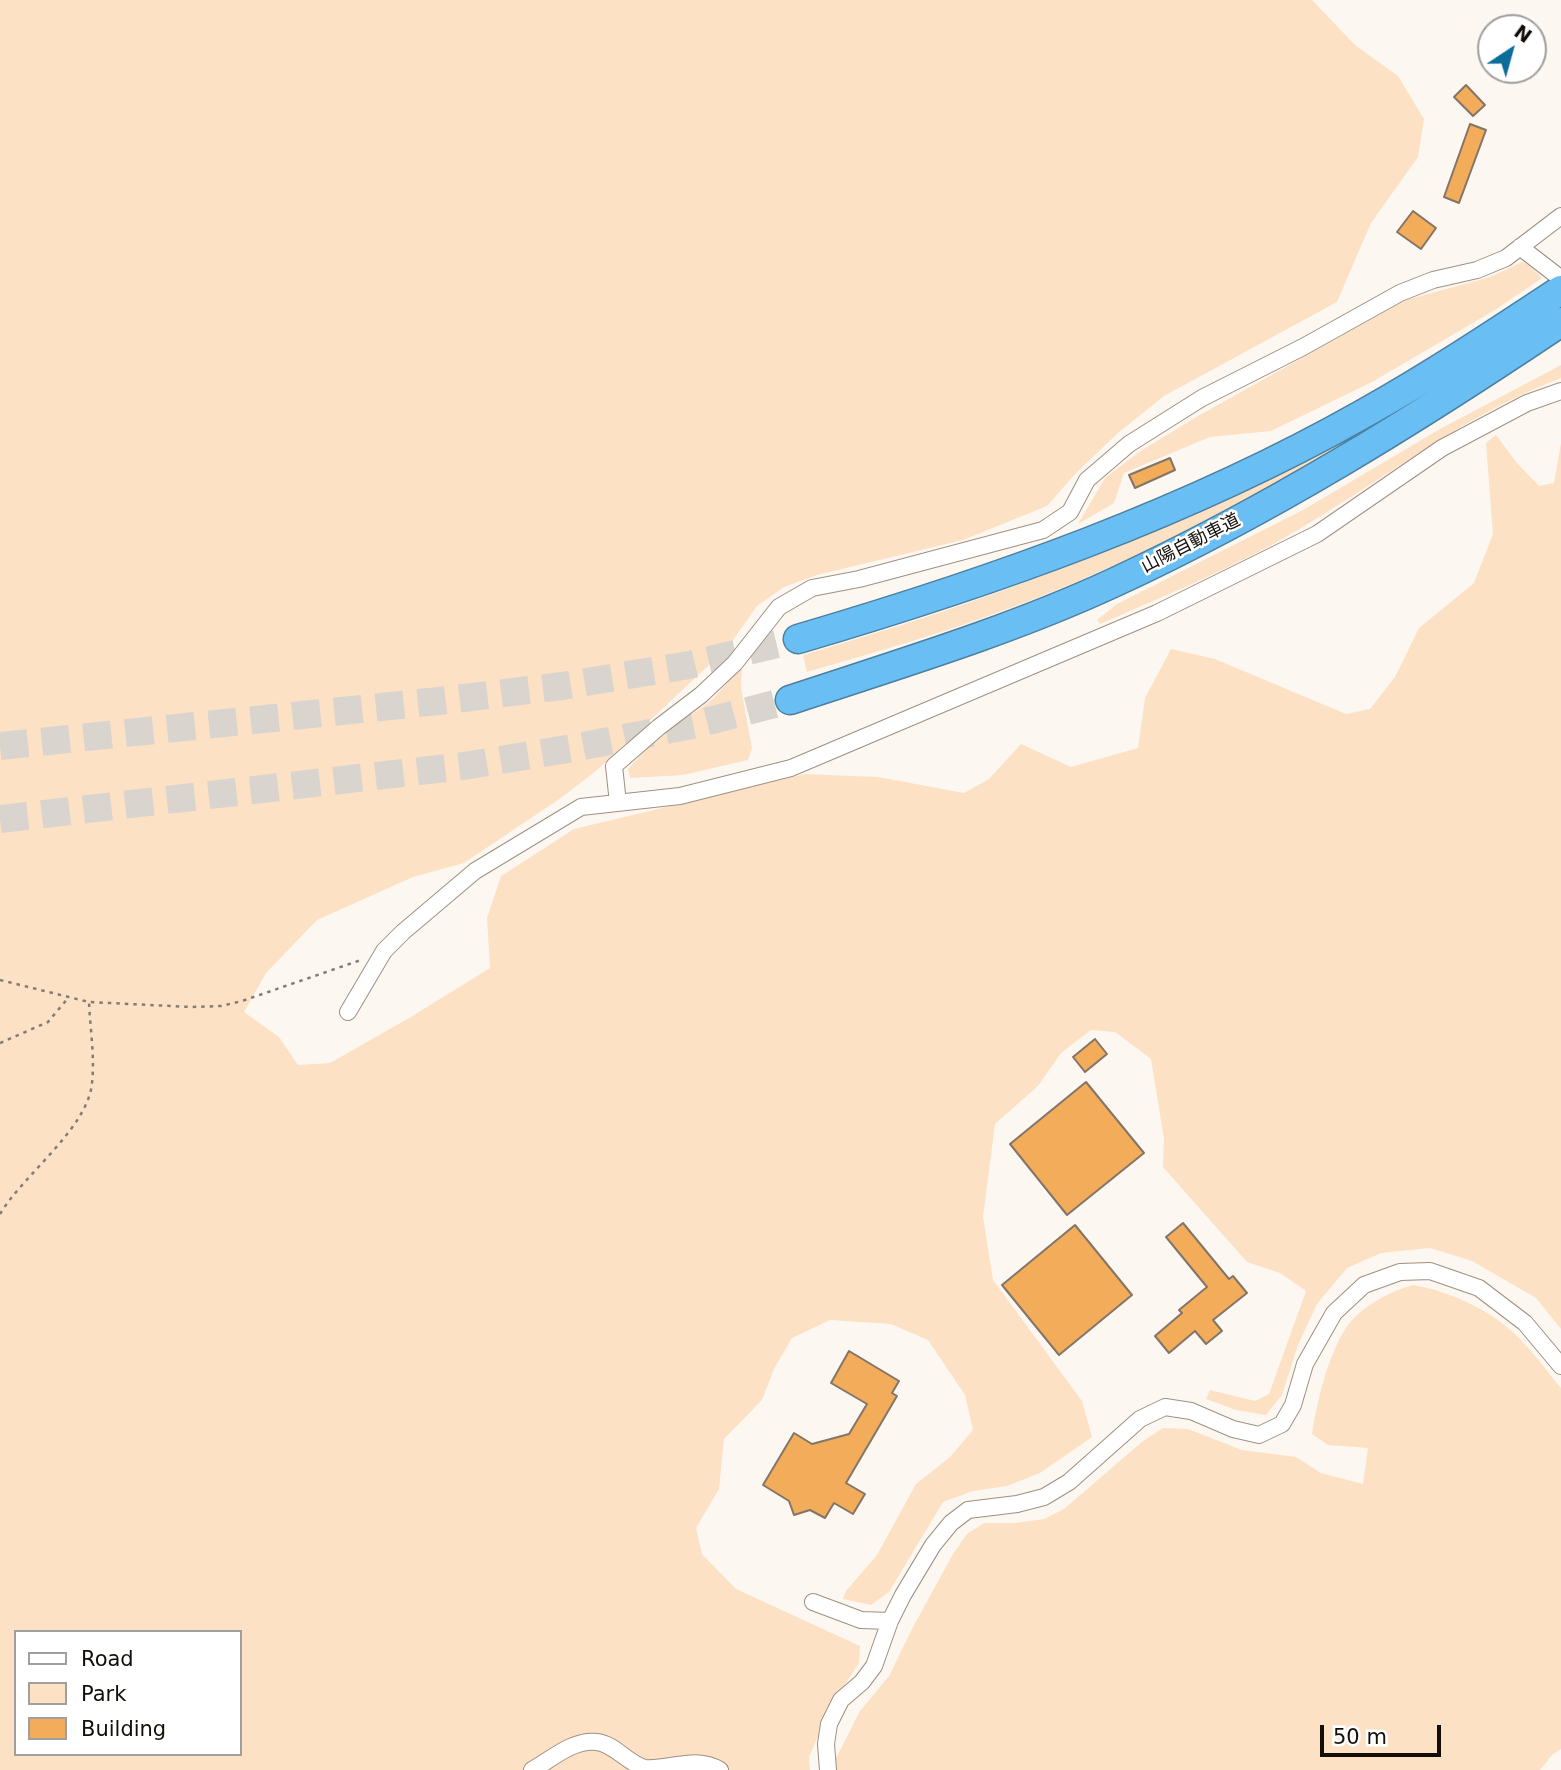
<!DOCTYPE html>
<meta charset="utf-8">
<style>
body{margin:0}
#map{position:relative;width:1561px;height:1770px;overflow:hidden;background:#fdf7f1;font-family:"DejaVu Sans",sans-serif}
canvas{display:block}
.legend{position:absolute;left:14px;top:1630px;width:228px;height:126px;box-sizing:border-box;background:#fff;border:2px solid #a19f9d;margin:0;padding:9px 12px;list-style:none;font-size:21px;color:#130e09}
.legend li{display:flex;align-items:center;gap:14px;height:35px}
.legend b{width:35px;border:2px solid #a19f9d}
.north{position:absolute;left:1477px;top:14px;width:70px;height:70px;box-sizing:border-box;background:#fff;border:2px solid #a19f9d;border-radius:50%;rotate:36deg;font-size:19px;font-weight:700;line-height:28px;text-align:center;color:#130e09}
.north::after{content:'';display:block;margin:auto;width:24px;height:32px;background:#0c6d9b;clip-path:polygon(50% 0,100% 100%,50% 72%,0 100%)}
.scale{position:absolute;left:1320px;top:1725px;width:121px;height:32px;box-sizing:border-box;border:4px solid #130e09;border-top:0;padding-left:9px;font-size:21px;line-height:24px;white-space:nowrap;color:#130e09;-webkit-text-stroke:5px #fff;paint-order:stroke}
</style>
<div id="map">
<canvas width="1561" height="1770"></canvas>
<ul class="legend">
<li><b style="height:9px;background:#fff"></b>Road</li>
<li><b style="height:19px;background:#fce1c5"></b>Park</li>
<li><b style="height:19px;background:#f2ac5a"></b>Building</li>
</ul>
<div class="north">N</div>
<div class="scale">50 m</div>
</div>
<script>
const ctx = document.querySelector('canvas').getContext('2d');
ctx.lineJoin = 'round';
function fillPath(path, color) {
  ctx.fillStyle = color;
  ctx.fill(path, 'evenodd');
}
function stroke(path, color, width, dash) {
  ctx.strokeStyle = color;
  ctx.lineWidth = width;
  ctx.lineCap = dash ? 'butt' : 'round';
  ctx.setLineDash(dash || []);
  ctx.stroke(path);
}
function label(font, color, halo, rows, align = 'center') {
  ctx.font = font + ' "DejaVu Sans","Noto Sans JP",sans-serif';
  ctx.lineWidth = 5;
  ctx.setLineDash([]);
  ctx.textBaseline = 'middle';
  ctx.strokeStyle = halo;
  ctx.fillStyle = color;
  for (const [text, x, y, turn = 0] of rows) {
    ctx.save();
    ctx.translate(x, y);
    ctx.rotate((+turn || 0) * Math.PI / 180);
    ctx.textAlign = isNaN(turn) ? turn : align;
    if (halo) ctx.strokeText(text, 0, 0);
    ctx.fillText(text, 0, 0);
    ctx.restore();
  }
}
fillPath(new Path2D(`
 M 0,0 L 1312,0 L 1355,45 L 1398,76 L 1424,119 L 1418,157 L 1371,223 L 1337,302 L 1164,396 L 1118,433 L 1076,473 L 1047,506 L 963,540 L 817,575 L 784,587 L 757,606 L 733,640 L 707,667 L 596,771 L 558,800 L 464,863 L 413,877 L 317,920 L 266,973 L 244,1012 L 279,1037 L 298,1065 L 330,1063 L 409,1018 L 490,968 L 487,918 L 501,876 L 574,829 L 805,774 L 878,777 L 964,793 L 989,779 L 1021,744 L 1071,767 L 1138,748 L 1145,698 L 1171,649 L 1215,659 L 1346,714 L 1370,709 L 1395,677 L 1419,628 L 1474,583 L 1493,534 L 1486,443 L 1496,435 L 1517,463 L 1539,486 L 1554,483 L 1561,443 L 1561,1329 L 1536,1298 L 1472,1261 L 1430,1248 L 1381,1253 L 1347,1268 L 1317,1304 L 1298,1345 L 1282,1395 L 1266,1415 L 1236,1410 L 1206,1399 L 1210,1390 L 1255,1401 L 1269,1394 L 1306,1291 L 1280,1273 L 1247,1262 L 1163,1167 L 1164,1139 L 1151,1059 L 1115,1032 L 1091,1030 L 1061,1053 L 1038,1086 L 995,1124 L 983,1217 L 993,1280 L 1082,1401 L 1092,1437 L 1040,1473 L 1007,1486 L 973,1491 L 943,1502 L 889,1592 L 871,1605 L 843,1599 L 846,1591 L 877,1555 L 916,1484 L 950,1457 L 973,1430 L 965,1395 L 928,1340 L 891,1324 L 830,1320 L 792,1338 L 774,1369 L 762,1400 L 724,1439 L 719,1489 L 696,1528 L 702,1554 L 736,1589 L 860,1646 L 859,1663 L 832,1704 L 809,1757 L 810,1770 L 0,1770 ZM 16,1632 L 240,1632 L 240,1754 L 16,1754 Z
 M 1522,262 L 1529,265 L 1542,278 L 1495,310 L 1372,382 L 1271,431 L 1210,437 L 1124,473 L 1114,503 L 1078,524 L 1105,478 L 1139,452 L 1198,416 L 1406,300 L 1490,277 Z
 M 1561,365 L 1561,378 C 1470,412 1394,472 1311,522 C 1245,563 1171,593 1100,624 L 1097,620 L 1117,604 L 1303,510 L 1440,429 Z
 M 1407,402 L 1409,405 C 1286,480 1159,551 1024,603 C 953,630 880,651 807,672 L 803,655 C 930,618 1055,576 1176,519 C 1254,483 1330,441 1407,402 Z
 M 742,666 L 741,688 L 752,748 L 748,760 L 683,775 L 630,778 L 628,769 L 650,745 L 713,699 Z
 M 1413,1285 C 1448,1291 1489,1309 1515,1334 C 1532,1350 1546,1370 1561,1388 L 1561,1749 L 1553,1754 L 1540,1770 L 830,1770 L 860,1711 L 889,1676 L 913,1627 L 953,1554 L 967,1534 L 984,1523 L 1015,1523 L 1044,1519 L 1064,1509 L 1143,1441 L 1163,1428 L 1188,1429 L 1242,1450 L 1296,1457 L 1321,1473 L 1363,1484 L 1368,1448 L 1328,1445 L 1312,1434 C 1317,1401 1331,1339 1356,1316 C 1372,1301 1392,1291 1413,1285 Z`), '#fce1c5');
const building = new Path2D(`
 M 1466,85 L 1485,105 L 1473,116 L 1454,97 Z
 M 1470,124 L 1486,130 L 1459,203 L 1444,197 Z
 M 1413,211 L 1436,228 L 1421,249 L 1397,232 Z
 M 1170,458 L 1175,470 L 1135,488 L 1129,475 Z
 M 1095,1039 L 1107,1054 L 1085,1072 L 1073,1057 Z
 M 1086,1082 L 1144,1153 L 1067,1215 L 1010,1144 Z
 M 1183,1223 L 1229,1279 L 1233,1276 L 1247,1293 L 1213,1320 L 1222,1331 L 1206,1344 L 1195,1331 L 1169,1353 L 1155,1336 L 1182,1313 L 1179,1310 L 1207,1287 L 1166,1237 Z
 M 1075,1225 L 1132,1295 L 1059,1355 L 1002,1285 Z
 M 849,1351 L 899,1381 L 892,1393 L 897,1396 L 846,1483 L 865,1494 L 853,1514 L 834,1503 L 825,1518 L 810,1510 L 794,1515 L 789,1501 L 763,1485 L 794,1433 L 812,1444 L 849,1434 L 867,1404 L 831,1383 Z`);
fillPath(building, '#f2ac5a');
stroke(building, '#837567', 2);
stroke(new Path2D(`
 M 0,746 L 439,701 L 562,686 L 689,665 L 798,639
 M 0,819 L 464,766 L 573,748 L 697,724 L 790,700`), '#dad4ce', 28, [28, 14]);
const street = new Path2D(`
 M 1520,247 L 1555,274
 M 618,803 L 614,766 L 659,727 L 701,695 L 735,663 L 779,607 L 812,588 L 859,579 L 1043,530 L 1070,512 L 1087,480 L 1129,444 L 1202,398 L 1303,347 L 1400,293 L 1433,280 L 1477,270 L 1506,258 L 1561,216
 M 348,1012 L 384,951 L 403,932 L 475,871 L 581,807 L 680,796 L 791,768 L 1157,613 L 1317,534 L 1442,448 L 1527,403 L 1561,391
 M 813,1602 L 861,1620 L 890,1621
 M 532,1770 C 552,1759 573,1739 597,1742 C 615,1744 628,1764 645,1768 C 671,1770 695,1755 720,1770
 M 828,1770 L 826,1744 L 829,1724 L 841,1700 L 862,1682 L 874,1666 L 890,1621 L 903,1595 L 933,1545 L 951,1523 L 968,1510 L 1017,1504 L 1044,1497 L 1069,1482 L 1140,1419 L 1165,1407 L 1191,1411 L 1233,1429 L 1259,1435 L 1282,1424 L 1293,1405 L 1305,1364 L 1334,1313 L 1364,1285 L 1400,1272 L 1430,1271 L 1479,1288 L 1525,1323 L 1561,1366`);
const highway = new Path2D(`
 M 798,639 C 992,582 1186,514 1363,414 C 1431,376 1496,333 1561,290
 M 790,700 C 899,664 1009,631 1113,583 C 1271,510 1418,418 1561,322`);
stroke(street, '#9f9081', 18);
stroke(highway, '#4b80a1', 31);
stroke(new Path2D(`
 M 0,980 L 89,1002 L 191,1007 L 221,1006 L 242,1001 L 361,960
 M 0,1043 L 48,1022 L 69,997
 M 0,1214 C 24,1174 88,1128 92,1083 C 95,1057 90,1028 89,1002`), '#827c77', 2.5, [3.5, 5]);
stroke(street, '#fff', 16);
stroke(highway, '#69bef3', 28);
label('18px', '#130e09', '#fff', [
 ["山陽自動車道",1191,544,-27]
]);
</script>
